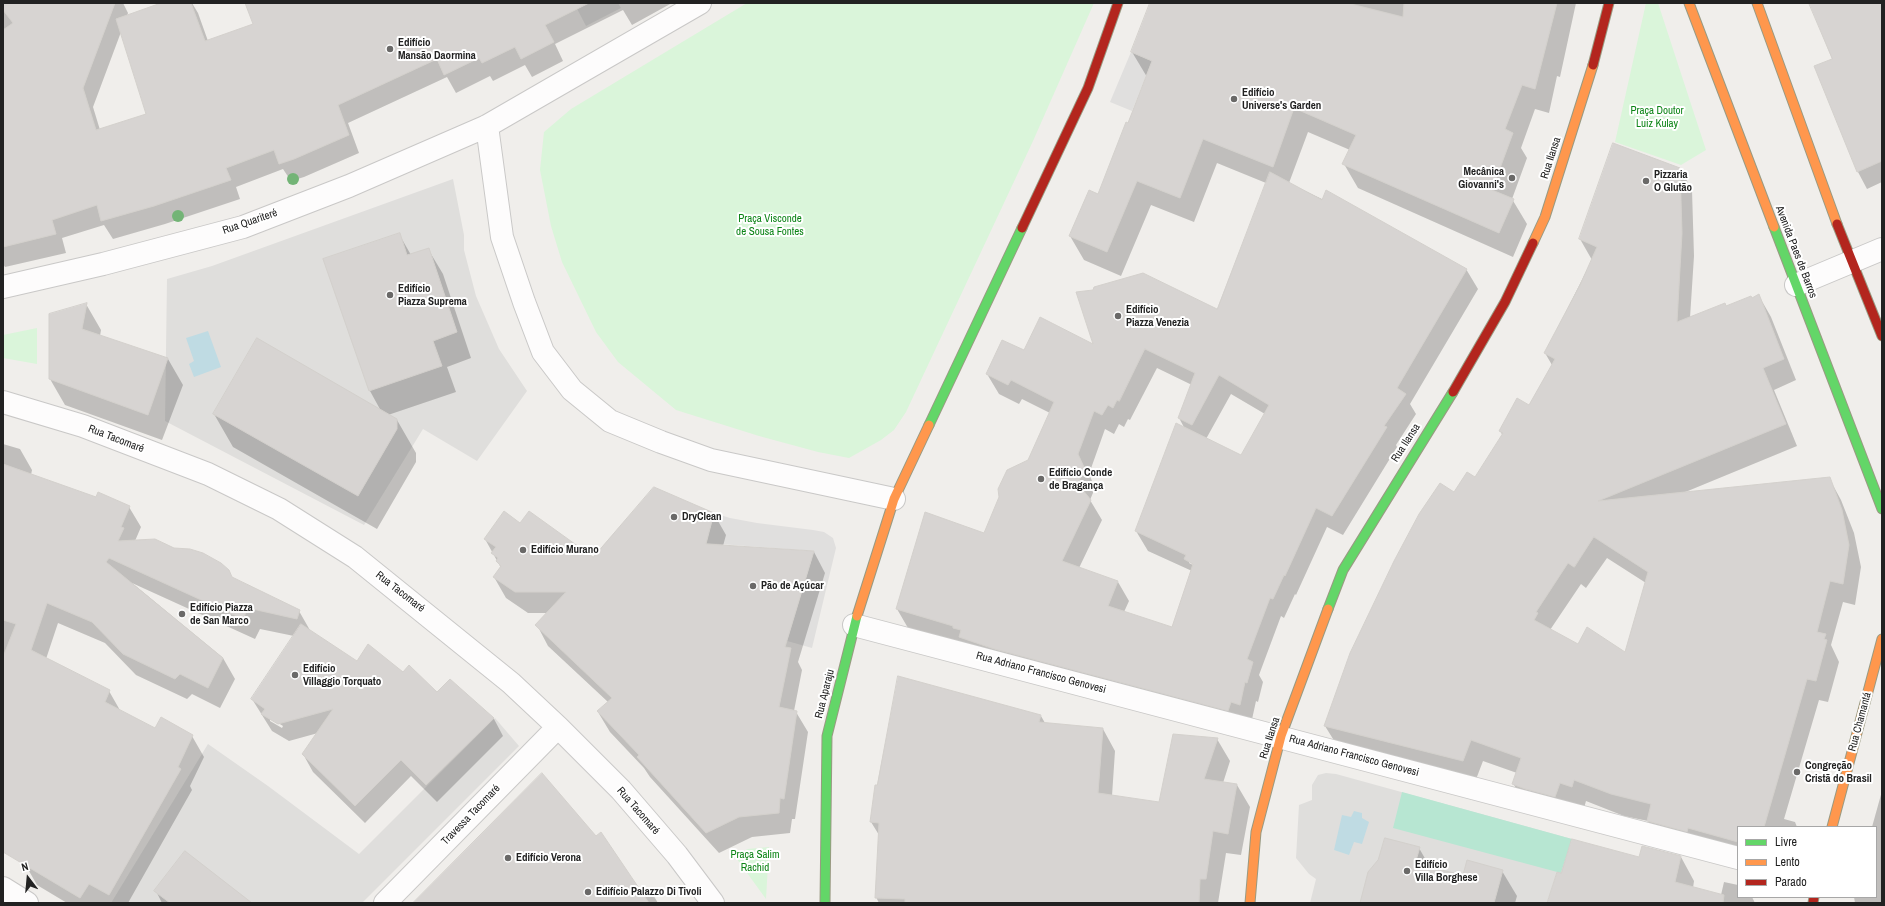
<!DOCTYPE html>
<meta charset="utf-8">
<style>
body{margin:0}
#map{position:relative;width:1885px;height:906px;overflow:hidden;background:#f0eeeb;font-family:"Archivo Narrow",sans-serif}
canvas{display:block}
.frame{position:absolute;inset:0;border:4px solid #222;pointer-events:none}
.legend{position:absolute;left:1737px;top:826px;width:140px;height:72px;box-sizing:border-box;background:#fff;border:1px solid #a7a7a7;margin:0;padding:5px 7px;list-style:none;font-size:12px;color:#222}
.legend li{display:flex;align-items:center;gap:8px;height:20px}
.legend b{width:20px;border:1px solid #a7a7a7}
.north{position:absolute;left:8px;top:858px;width:40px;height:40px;-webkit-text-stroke:3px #fff;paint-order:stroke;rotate:344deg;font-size:11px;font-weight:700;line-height:16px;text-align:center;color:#222}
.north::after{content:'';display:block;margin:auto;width:14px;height:18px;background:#222;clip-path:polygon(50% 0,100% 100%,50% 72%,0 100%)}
</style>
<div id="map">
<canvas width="1885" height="906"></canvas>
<div class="frame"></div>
<ul class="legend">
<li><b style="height:5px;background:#63d668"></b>Livre</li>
<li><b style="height:5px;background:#ff974d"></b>Lento</li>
<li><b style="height:5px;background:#b3261e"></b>Parado</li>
</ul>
<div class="north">N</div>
</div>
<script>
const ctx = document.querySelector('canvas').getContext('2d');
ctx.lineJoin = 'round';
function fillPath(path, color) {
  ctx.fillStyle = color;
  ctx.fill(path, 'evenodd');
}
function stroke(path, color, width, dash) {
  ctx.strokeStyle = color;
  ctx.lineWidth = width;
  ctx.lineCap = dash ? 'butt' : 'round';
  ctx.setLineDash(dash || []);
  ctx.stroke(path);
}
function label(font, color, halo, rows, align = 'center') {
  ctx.font = font + ' "Archivo Narrow",sans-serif';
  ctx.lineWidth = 4;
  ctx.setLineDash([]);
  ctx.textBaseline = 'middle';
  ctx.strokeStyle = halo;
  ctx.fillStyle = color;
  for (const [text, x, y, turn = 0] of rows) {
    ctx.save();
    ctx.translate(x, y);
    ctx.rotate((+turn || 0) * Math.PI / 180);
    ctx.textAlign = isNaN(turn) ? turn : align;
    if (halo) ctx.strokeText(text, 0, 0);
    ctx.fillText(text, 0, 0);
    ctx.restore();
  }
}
fillPath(new Path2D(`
 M 574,3 L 618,3 L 621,8 L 586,26 Z
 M 453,179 L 464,235 L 464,250 L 476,296 L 499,349 L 527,391 L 477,461 L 423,429 L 364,525 L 165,421 L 167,279 L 212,266 Z
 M 495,718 L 519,746 L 362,903 L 111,903 L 208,744 L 268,786 L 359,854 Z
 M 1326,773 L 1336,774 L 1572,839 L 1561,873 L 1557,872 L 1547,903 L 1310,903 L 1316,879 L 1309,874 L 1296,858 L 1299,805 L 1312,800 L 1312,785 L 1318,775 Z`), '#dfdedc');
fillPath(new Path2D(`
 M 747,3 L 1094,3 L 1033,141 L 906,412 L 894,430 L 881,440 L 849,458 L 818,452 L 759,436 L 676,410 L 618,362 L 596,332 L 562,262 L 551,226 L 540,170 L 544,132 L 571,109 Z
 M 1646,3 L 1658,3 L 1706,150 L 1681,165 L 1615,142 Z
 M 37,328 L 37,364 L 3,358 L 3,335 Z
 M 769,847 L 766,899 L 734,855 L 748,849 Z`), '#daf5da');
fillPath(new Path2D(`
 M 1402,792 L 1572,839 L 1561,873 L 1393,828 Z`), '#b7e6d2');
fillPath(new Path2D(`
 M 1131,52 L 1152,61 L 1132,111 L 1110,102 Z
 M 714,513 L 730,518 L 757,523 L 813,530 L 824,532 L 833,538 L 836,548 L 812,648 L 787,641 L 814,551 L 706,543 Z`), '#e0dfde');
fillPath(new Path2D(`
 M 208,331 L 221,367 L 194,377 L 189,364 L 194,361 L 186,338 Z
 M 1354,811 L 1362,813 L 1362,818 L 1369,822 L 1362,844 L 1354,842 L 1349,855 L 1334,850 L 1342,815 L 1351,817 Z`), '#bfdbe3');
fillPath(new Path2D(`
 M 3,3 L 123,3 L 128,13 L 127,16 L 164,3 L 192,3 L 198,13 L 208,41 L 254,24 L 246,5 L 244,3 L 672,3 L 632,25 L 623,10 L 555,44 L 563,61 L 532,77 L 525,65 L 493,81 L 490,76 L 456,93 L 447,77 L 348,123 L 359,153 L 304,177 L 291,181 L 283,169 L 236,187 L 240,199 L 165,224 L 113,239 L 104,225 L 62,238 L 66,253 L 5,267 L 3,264 ZM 121,32 L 148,115 L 100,130 L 93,107 Z
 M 1151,3 L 1576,3 L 1560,77 L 1557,76 L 1549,113 L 1535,109 L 1521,148 L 1527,158 L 1512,199 L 1527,224 L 1513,257 L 1358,188 L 1344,164 L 1350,150 L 1308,132 L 1289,183 L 1466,269 L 1478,289 L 1410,404 L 1416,414 L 1396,445 L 1397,447 L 1343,535 L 1327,527 L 1296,595 L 1295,594 L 1284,618 L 1281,616 L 1259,675 L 1263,682 L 1258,702 L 1256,701 L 1251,724 L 908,628 L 897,609 L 984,534 L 1028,461 L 1050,413 L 1022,399 L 1019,404 L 999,394 L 987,374 L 1024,352 L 1095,346 L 1218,311 L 1266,183 L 1217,163 L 1194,222 L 1151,205 L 1121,276 L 1084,260 L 1070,236 L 1098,195 L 1147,77 L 1132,52 ZM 1157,368 L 1192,385 L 1179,418 L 1185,429 L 1136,531 L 1148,551 L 1192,571 L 1172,628 L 1124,612 L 1129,601 L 1118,582 L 1079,568 L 1102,520 L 1090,500 L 1095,488 L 1089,474 L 1105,429 L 1114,434 L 1119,424 L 1124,427 L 1128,419 L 1130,420 ZM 1231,394 L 1265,414 L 1241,456 L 1206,439 ZM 1189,561 L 1197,567 L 1189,563 Z
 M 1810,3 L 1882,3 L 1882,182 L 1867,189 L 1858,172 L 1816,66 L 1834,59 Z
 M 1680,168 L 1692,190 L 1694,256 L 1690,318 L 1759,296 L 1771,317 L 1796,380 L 1774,390 L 1797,446 L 1683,493 L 1829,478 L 1841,500 L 1854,533 L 1861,567 L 1855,605 L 1843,602 L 1831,645 L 1839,662 L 1828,702 L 1819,700 L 1784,819 L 1795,822 L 1797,827 L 1738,827 L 1738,859 L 1661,843 L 1648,821 L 1624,816 L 1586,801 L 1584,808 L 1525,805 L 1513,783 L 1517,773 L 1483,761 L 1475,782 L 1338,747 L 1325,726 L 1454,493 L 1476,478 L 1503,436 L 1500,431 L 1529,406 L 1552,365 L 1545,353 L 1592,260 L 1580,239 ZM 1607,558 L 1646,583 L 1626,654 L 1579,646 L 1550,630 L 1581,584 L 1586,588 Z
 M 399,234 L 411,255 L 428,249 L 443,274 L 471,358 L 447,367 L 456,392 L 388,415 L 397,420 L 416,453 L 416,462 L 377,529 L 233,447 L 214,414 L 381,411 L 370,391 Z
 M 86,304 L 101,330 L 100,336 L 168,359 L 183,385 L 162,440 L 65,405 L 50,379 Z
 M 3,444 L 20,449 L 32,470 L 31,475 L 96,499 L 129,507 L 141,527 L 135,541 L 232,578 L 299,611 L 311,632 L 357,662 L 404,673 L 437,693 L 450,680 L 494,719 L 503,736 L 437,802 L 411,776 L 365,823 L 313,772 L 303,754 L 318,733 L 289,741 L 272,731 L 252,699 L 294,636 L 260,629 L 255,639 L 132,583 L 223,658 L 235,679 L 220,708 L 192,694 L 187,699 L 136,675 L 105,643 L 58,623 L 46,659 L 109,691 L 121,712 L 156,730 L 192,736 L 204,757 L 190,786 L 192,790 L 128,903 L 67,903 L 37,885 L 25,864 L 3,847 ZM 270,718 L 283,726 L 282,728 L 270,721 Z
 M 714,514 L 726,535 L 723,546 L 814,552 L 825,573 L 798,662 L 802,670 L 794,711 L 796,712 L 808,732 L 795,819 L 792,819 L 790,833 L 752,837 L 719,853 L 650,777 L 644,768 L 610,732 L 598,712 L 608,702 L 548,646 L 537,625 L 548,613 L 528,613 L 506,598 L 494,577 L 501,568 L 485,539 L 521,524 L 593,558 Z
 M 1041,716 L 1045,723 L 1103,729 L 1115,751 L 1112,796 L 1160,803 L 1217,739 L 1230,761 L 1223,783 L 1237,785 L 1250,807 L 1241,855 L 1226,853 L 1218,903 L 879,903 L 876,897 L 879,835 L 871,822 Z
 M 1882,791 L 1882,903 L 1855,903 L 1854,897 L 1876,897 L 1876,827 L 1872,827 Z
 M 1419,848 L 1431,869 L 1463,877 L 1502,871 L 1517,896 L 1515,903 L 1361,903 Z
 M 1681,857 L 1694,881 L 1693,888 L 1721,895 L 1724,882 L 1738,885 L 1738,897 L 1752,897 L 1755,903 L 1548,903 L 1562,874 L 1640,859 Z
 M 156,891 L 250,903 L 162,903 Z
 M 641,893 L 652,893 L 658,903 L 414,903 Z`), '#0003');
const building = new Path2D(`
 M 3,3 L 115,3 L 83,88 L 96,130 L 146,114 L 116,19 L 161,3 L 191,3 L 205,41 L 253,24 L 245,3 L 589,3 L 545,25 L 554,42 L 521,59 L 515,47 L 482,63 L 479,58 L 444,75 L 437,59 L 338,105 L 349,135 L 294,159 L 279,164 L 274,150 L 226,168 L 231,180 L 154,206 L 101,221 L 97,205 L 52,220 L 56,234 L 3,247 L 3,30 L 13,23 L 3,10 Z
 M 1150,3 L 1347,3 L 1403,17 L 1404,3 L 1557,3 L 1535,89 L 1522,85 L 1505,129 L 1513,133 L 1492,190 L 1514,199 L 1499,233 L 1342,164 L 1356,135 L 1294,108 L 1273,167 L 1203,139 L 1180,198 L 1137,181 L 1107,252 L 1069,236 L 1089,190 L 1098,194 L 1126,122 L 1128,123 L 1152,61 L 1131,52 Z
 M 1809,3 L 1882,3 L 1882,161 L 1857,172 L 1814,66 L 1832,59 Z
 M 1613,143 L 1680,168 L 1682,233 L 1677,322 L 1725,303 L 1726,306 L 1751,296 L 1752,298 L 1759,294 L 1784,359 L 1763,368 L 1786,424 L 1598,501 L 1830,477 L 1842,510 L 1849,545 L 1843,584 L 1830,581 L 1817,632 L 1826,634 L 1824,639 L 1827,640 L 1816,681 L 1807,679 L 1764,827 L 1738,827 L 1738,842 L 1688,828 L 1687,832 L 1647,821 L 1651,804 L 1611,794 L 1574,780 L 1572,787 L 1560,783 L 1555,797 L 1525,789 L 1512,784 L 1521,758 L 1471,740 L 1463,761 L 1324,726 L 1350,653 L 1394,561 L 1419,514 L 1440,483 L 1454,492 L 1467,472 L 1475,477 L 1503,433 L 1499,431 L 1517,398 L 1529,405 L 1555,359 L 1544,353 L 1580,285 L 1597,247 L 1579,239 ZM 1594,537 L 1648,572 L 1625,652 L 1587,627 L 1578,644 L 1534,620 L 1538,613 L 1536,612 L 1568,563 L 1574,567 Z
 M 1270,172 L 1322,200 L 1326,190 L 1467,269 L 1397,388 L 1406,394 L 1384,426 L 1387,427 L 1332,516 L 1316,508 L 1285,576 L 1284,575 L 1273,599 L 1270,598 L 1247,659 L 1253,662 L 1247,683 L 1245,682 L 1240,705 L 1231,702 L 1228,711 L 994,649 L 959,637 L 961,630 L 953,628 L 953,626 L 896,609 L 925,512 L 984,533 L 999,497 L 998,489 L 1007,470 L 1028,460 L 1054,402 L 1011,380 L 1008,385 L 986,374 L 1002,340 L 1024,350 L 1040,317 L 1093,344 L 1076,292 L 1093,290 L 1094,287 L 1143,273 L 1217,309 ZM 1145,349 L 1195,373 L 1178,418 L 1192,425 L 1219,375 L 1269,405 L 1241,455 L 1176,423 L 1135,531 L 1186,555 L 1184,559 L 1193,564 L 1172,627 L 1108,606 L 1118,581 L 1062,561 L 1091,500 L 1078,484 L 1084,467 L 1078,454 L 1094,411 L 1102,415 L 1108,405 L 1113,408 L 1117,400 L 1119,401 Z
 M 400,233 L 407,255 L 429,248 L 457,332 L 433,341 L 442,366 L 369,391 L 323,259 Z
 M 87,303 L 82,329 L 168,358 L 148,415 L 49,379 L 49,314 Z
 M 257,338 L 397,419 L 397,429 L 358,496 L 213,414 Z
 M 3,464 L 96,497 L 98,492 L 130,506 L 121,527 L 124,528 L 118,541 L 155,539 L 174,548 L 190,549 L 203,553 L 221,563 L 229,570 L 232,577 L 300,610 L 297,619 L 248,608 L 243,619 L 109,558 L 106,562 L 223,658 L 208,688 L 180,674 L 175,679 L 123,654 L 92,622 L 47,603 L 31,650 L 110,690 L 105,702 L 155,728 L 161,717 L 193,735 L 178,767 L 181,769 L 109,895 L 89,884 L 80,898 L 3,852 L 3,657 L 16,624 L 3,620 Z
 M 654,487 L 714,513 L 706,544 L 814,551 L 785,647 L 791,648 L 779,707 L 797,711 L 784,799 L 780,798 L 779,813 L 739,817 L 706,833 L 637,757 L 639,755 L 597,711 L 612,698 L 535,625 L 566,592 L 515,592 L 493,577 L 501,566 L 496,561 L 498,558 L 491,553 L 496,547 L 484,539 L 504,511 L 520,523 L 529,511 L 593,557 Z
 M 301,624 L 357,661 L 368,644 L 403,672 L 409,665 L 437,692 L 450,679 L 494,718 L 426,785 L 401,760 L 355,806 L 302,754 L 333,709 L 278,724 L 261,714 L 265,709 L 251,699 Z
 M 898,676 L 1041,715 L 1039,722 L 1103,728 L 1098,793 L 1159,802 L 1173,734 L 1218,738 L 1204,779 L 1237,784 L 1228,834 L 1213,831 L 1206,879 L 1200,879 L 1199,903 L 905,903 L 905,899 L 875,898 L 879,823 L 870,822 L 875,785 L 877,785 Z
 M 542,773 L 596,836 L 601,832 L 649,903 L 413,903 Z
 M 1385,838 L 1420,847 L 1415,864 L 1463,875 L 1467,860 L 1503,870 L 1494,903 L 1360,903 L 1368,872 L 1378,860 Z
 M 1572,839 L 1639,857 L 1642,846 L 1681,856 L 1675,882 L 1724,895 L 1723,903 L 1547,903 L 1557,872 L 1561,873 Z
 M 185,851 L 252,903 L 170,903 L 154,891 Z`);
fillPath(building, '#d7d4d2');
stroke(building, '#d3d0cc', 1);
const street = new Path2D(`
 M 487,126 L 502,237 L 524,302 L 543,352 L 572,390 L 610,421 L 661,442 L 711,460 L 894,499
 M 1796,285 L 1882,249
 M 3,287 L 103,264 L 243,227 L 349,186 L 487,126 L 700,3
 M 3,402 L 83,426 L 208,474 L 279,509 L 355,557 L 511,683 L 558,727 L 621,790 L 677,855 L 713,903
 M 854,625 L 1738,858
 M 3,888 L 27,903
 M 385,903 L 558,727`);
const fast = new Path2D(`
 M 1774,227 L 1882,509
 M 929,425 L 1022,228
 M 1328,609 L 1343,570 L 1453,392
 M 825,903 L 827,736 L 857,616`);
const slow = new Path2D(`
 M 1689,3 L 1774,227
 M 1757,3 L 1837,224
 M 1533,243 L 1545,217 L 1593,65
 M 857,616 L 894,499 L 929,425
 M 1832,827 L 1882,639
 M 1250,903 L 1256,832 L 1281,736 L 1328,609`);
const jam = new Path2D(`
 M 1593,65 L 1609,3
 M 1837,224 L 1882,336
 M 1022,228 L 1088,88 L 1118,3
 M 1453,392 L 1505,302 L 1533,243
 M 1813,903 L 1814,897`);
stroke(street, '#c9c8c7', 24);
stroke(fast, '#999a82', 11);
stroke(slow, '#999a82', 11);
stroke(jam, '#999a82', 11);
stroke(street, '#fdfcfc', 22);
stroke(fast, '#63d668', 9);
stroke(slow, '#ff974d', 9);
stroke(jam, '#b3261e', 9);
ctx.fillStyle = '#73b476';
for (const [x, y] of [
 [293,179],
 [178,216]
]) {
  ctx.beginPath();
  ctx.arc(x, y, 6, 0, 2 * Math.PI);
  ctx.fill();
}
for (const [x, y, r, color] of [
 [390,49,4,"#6a6968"],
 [1234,99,4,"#6a6968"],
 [1512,178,4,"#6a6968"],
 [1646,181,4,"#6a6968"],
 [390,295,4,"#6a6968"],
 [1118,316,4,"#6a6968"],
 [1041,479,4,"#6a6968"],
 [674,517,4,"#6a6968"],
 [523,550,4,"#6a6968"],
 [753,586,4,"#6a6968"],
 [182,614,4,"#6a6968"],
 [295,675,4,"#6a6968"],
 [1797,772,4,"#6a6968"],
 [508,858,4,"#6a6968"],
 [1407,871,4,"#6a6968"],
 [588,892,4,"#6a6968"]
]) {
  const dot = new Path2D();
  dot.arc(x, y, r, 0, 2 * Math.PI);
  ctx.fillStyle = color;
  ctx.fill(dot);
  stroke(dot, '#fff', 1.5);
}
label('bold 11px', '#222', '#fff', [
 ["Edifício",398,43],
 ["Mansão Daormina",398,56],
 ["Edifício",1242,93],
 ["Universe's Garden",1242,106],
 ["Mecânica",1504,172,"right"],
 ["Giovanni's",1504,185,"right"],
 ["Pizzaria",1654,175],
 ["O Glutão",1654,188],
 ["Edifício",398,289],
 ["Piazza Suprema",398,302],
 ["Edifício",1126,310],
 ["Piazza Venezia",1126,323],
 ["Edifício Conde",1049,473],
 ["de Bragança",1049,486],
 ["DryClean",682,517],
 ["Edifício Murano",531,550],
 ["Pão de Açúcar",761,586],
 ["Edifício Piazza",190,608],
 ["de San Marco",190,621],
 ["Edifício",303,669],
 ["Villaggio Torquato",303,682],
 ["Congreção",1805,766],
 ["Cristã do Brasil",1805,779],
 ["Edifício Verona",516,858],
 ["Edifício",1415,865],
 ["Villa Borghese",1415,878],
 ["Edifício Palazzo Di Tivoli",596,892]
], 'left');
label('11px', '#0c8416', '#fff', [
 ["Praça Doutor",1657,111],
 ["Luiz Kulay",1657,124],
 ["Praça Visconde",770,219],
 ["de Sousa Fontes",770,232],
 ["Praça Salim",755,855],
 ["Rachid",755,868]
]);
label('11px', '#222', '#fff', [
 ["Rua Ilansa",1551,158,-72],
 ["Rua Quariteré",250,222,-19],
 ["Avenida Paes de Barros",1796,252,69],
 ["Rua Tacomaré",116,439,21],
 ["Rua Ilansa",1406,443,-57],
 ["Rua Tacomaré",400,592,38],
 ["Rua Adriano Francisco Genovesi",1041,673,15],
 ["Rua Aparaju",825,694,-76],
 ["Rua Chamantá",1860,722,-75],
 ["Rua Ilansa",1270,738,-72],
 ["Rua Adriano Francisco Genovesi",1354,756,15],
 ["Rua Tacomaré",638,811,49],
 ["Travessa Tacomaré",471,815,-46]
]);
</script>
